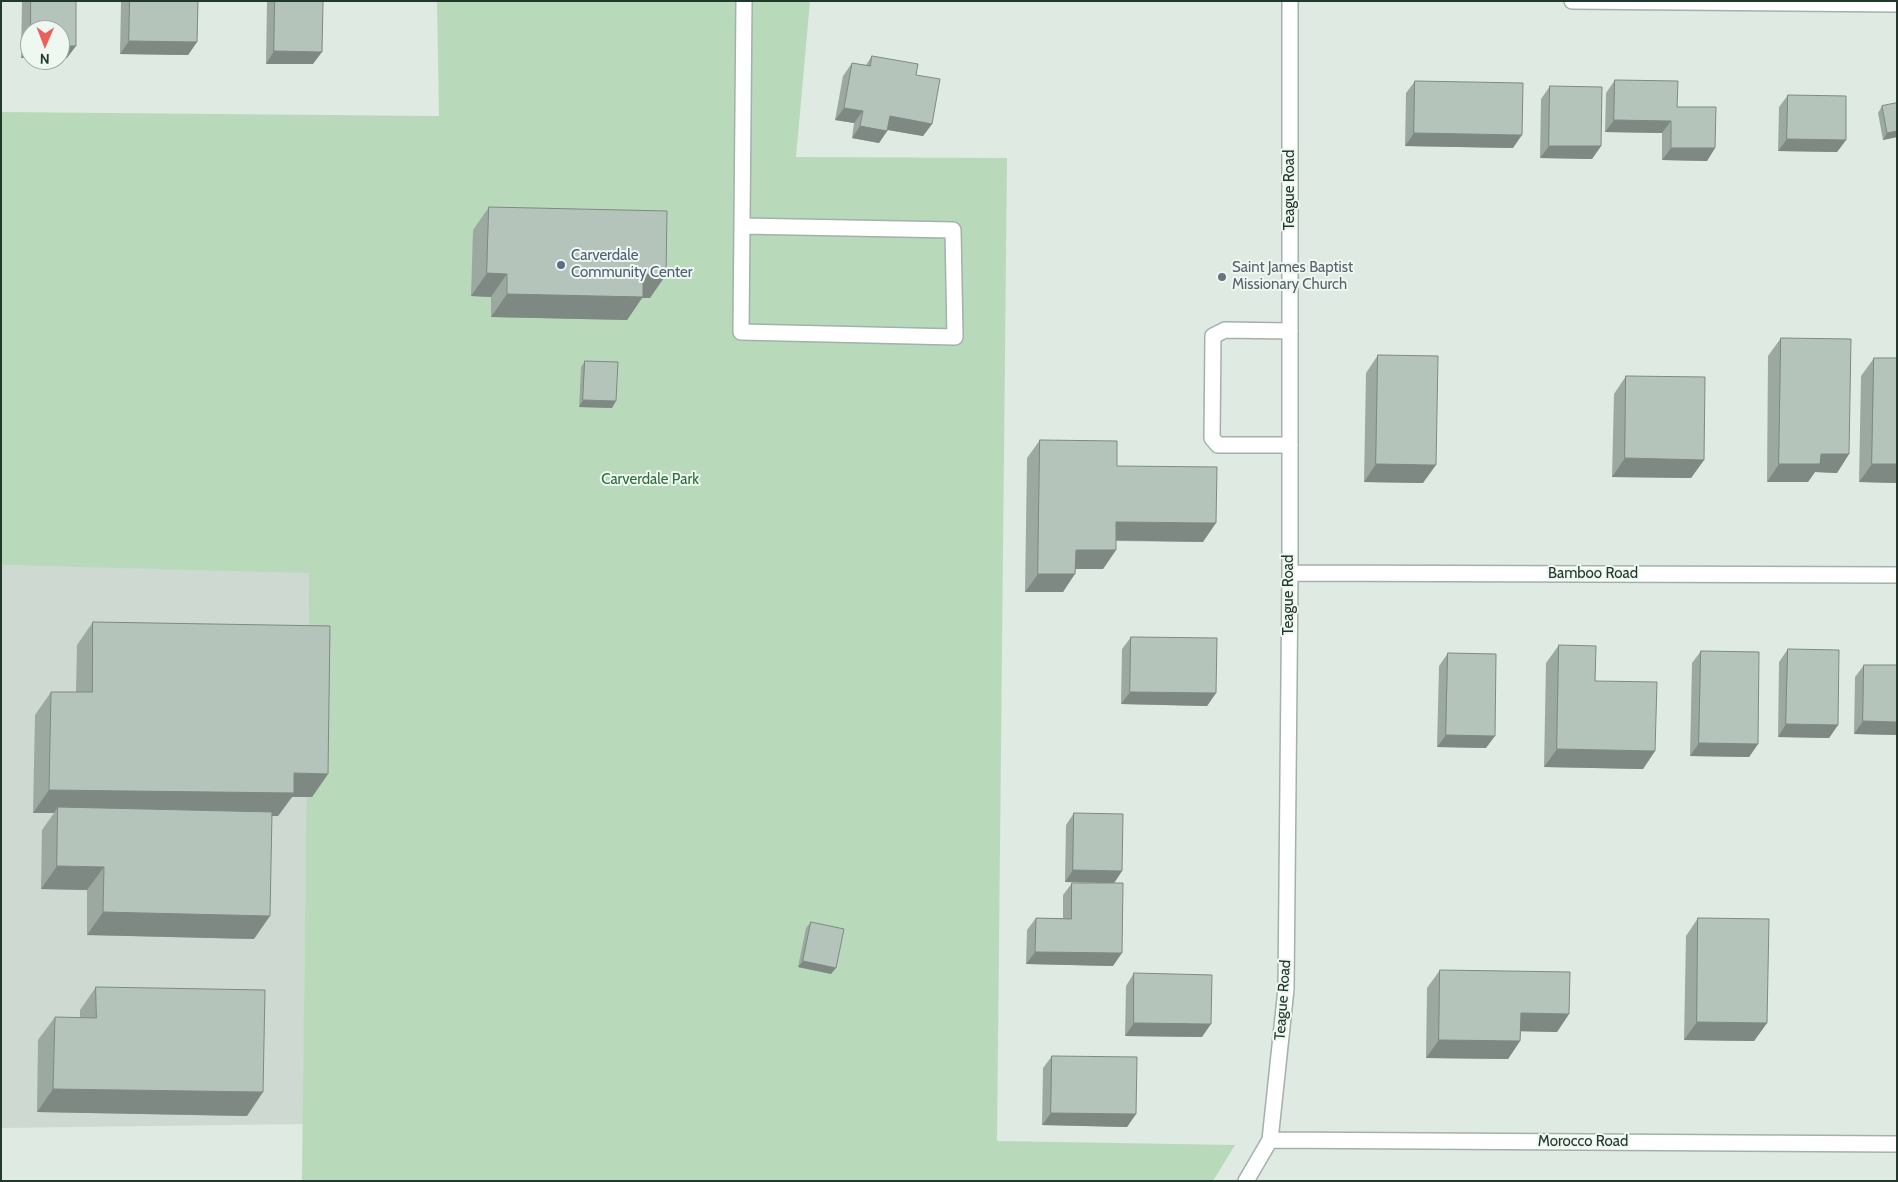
<!DOCTYPE html>
<style>
body{margin:0}
#map{position:relative;width:1898px;height:1182px;overflow:hidden;background:#dfeae3;font-family:Cabin,sans-serif}
canvas{display:block}
.frame{position:absolute;inset:0;border:2px solid #21392d;pointer-events:none}
.north{position:absolute;left:20px;top:20px;width:50px;height:50px;box-sizing:border-box;background:#eff7f1;border:1px solid #9daba3;border-radius:50%;rotate:181deg;font-size:14px;font-weight:700;line-height:20px;text-align:center;color:#21392d}
.north::after{content:'';display:block;margin:auto;width:18px;height:22px;background:#ec605b;clip-path:polygon(50% 0,100% 100%,50% 72%,0 100%)}
</style>
<div id="map">
<canvas width="1898" height="1182"></canvas>
<div class="frame"></div>
<div class="north">N</div>
</div>
<script>
const ctx = document.querySelector('canvas').getContext('2d');
ctx.lineJoin = 'round';
function fillPath(path, color) {
  ctx.fillStyle = color;
  ctx.fill(path, 'evenodd');
}
function stroke(path, color, width, dash) {
  ctx.strokeStyle = color;
  ctx.lineWidth = width;
  ctx.lineCap = dash ? 'butt' : 'round';
  ctx.setLineDash(dash || []);
  ctx.stroke(path);
}
function label(font, color, halo, rows, align = 'center') {
  ctx.font = font + ' Cabin,sans-serif';
  ctx.lineWidth = 4;
  ctx.setLineDash([]);
  ctx.textBaseline = 'middle';
  ctx.strokeStyle = halo;
  ctx.fillStyle = color;
  for (const [text, x, y, turn = 0] of rows) {
    ctx.save();
    ctx.translate(x, y);
    ctx.rotate((+turn || 0) * Math.PI / 180);
    ctx.textAlign = isNaN(turn) ? turn : align;
    if (halo) ctx.strokeText(text, 0, 0);
    ctx.fillText(text, 0, 0);
    ctx.restore();
  }
}
fillPath(new Path2D(`
 M 1,565 L 309,572 L 303,1124 L 1,1128 Z`), '#cdd9d1');
fillPath(new Path2D(`
 M 437,1 L 810,1 L 796,157 L 1007,158 L 997,1141 L 1235,1145 L 1213,1181 L 302,1181 L 309,573 L 1,565 L 1,112 L 439,116 Z`), '#b8dabb');
const lane = new Path2D(`
 M 742,226 L 953,230 L 955,337 L 741,332 L 744,1
 M 1290,331 L 1225,330 L 1213,336 L 1212,438 L 1218,445 L 1290,445`);
const street = new Path2D(`
 M 1572,1 L 1897,4
 M 1290,573 L 1897,575
 M 1270,1140 L 1897,1144
 M 1246,1181 L 1270,1140 L 1286,989 L 1290,573 L 1290,1`);
stroke(lane, '#a2b1a9', 18);
stroke(street, '#a2b1a9', 18);
stroke(lane, '#fff', 15);
stroke(street, '#fff', 15);
fillPath(new Path2D(`
 M 22,1 L 76,1 L 67,58 L 60,58 L 60,30 L 30,30 L 30,58 L 21,58 Z
 M 121,1 L 198,1 L 197,42 L 188,55 L 120,54 Z
 M 267,1 L 323,1 L 313,64 L 266,64 Z
 M 872,56 L 916,75 L 932,124 L 923,136 L 888,130 L 879,143 L 852,138 L 854,123 L 835,120 L 843,76 L 852,63 L 866,65 Z
 M 1615,80 L 1677,107 L 1715,148 L 1707,161 L 1662,160 L 1662,133 L 1605,132 L 1606,93 Z
 M 1415,81 L 1513,148 L 1405,146 L 1406,93 Z
 M 1550,86 L 1601,146 L 1592,159 L 1540,158 L 1541,99 Z
 M 1788,95 L 1846,140 L 1837,152 L 1778,151 L 1779,107 Z
 M 1897,103 L 1897,137 L 1883,140 L 1878,113 L 1882,106 Z
 M 489,207 L 650,298 L 642,298 L 627,320 L 491,317 L 491,297 L 471,296 L 473,230 Z
 M 1781,338 L 1849,454 L 1837,473 L 1815,472 L 1808,482 L 1767,482 L 1768,356 Z
 M 1378,355 L 1423,483 L 1364,482 L 1366,373 Z
 M 1874,358 L 1897,358 L 1897,483 L 1859,482 L 1861,376 Z
 M 585,361 L 612,408 L 579,407 L 581,367 Z
 M 1626,376 L 1704,460 L 1691,478 L 1612,477 L 1614,394 Z
 M 1040,440 L 1117,466 L 1203,542 L 1116,541 L 1116,550 L 1103,569 L 1076,569 L 1063,592 L 1025,592 L 1027,458 Z
 M 93,622 L 328,774 L 312,797 L 292,797 L 278,816 L 272,816 L 254,939 L 87,935 L 87,890 L 41,889 L 42,830 L 54,813 L 33,813 L 35,715 L 51,692 L 76,692 L 77,645 Z
 M 1131,637 L 1216,693 L 1207,706 L 1121,704 L 1122,649 Z
 M 1559,645 L 1595,681 L 1655,751 L 1643,769 L 1544,767 L 1546,663 Z
 M 1788,649 L 1838,725 L 1829,738 L 1778,737 L 1779,662 Z
 M 1701,651 L 1758,744 L 1749,757 L 1690,756 L 1692,663 Z
 M 1448,653 L 1486,748 L 1437,747 L 1439,666 Z
 M 1864,665 L 1897,735 L 1854,734 L 1855,677 Z
 M 1074,813 L 1122,871 L 1114,883 L 1065,882 L 1066,825 Z
 M 1072,883 L 1113,966 L 1026,964 L 1027,930 L 1036,918 L 1063,918 L 1063,895 Z
 M 1698,918 L 1767,1023 L 1754,1041 L 1684,1040 L 1686,936 Z
 M 811,922 L 831,974 L 798,967 L 806,928 Z
 M 1440,970 L 1569,1014 L 1557,1032 L 1521,1031 L 1520,1041 L 1508,1059 L 1426,1058 L 1427,988 Z
 M 1134,973 L 1202,1037 L 1125,1036 L 1126,986 Z
 M 96,987 L 247,1116 L 37,1112 L 38,1040 L 55,1017 L 80,1018 L 80,1010 Z
 M 1052,1056 L 1136,1114 L 1127,1127 L 1042,1125 L 1043,1068 Z`), '#9ca9a1');
fillPath(new Path2D(`
 M 129,41 L 197,42 L 188,55 L 120,54 Z
 M 30,45 L 30,58 L 21,58 Z
 M 60,46 L 76,46 L 67,58 L 60,58 Z
 M 274,51 L 322,52 L 313,64 L 266,64 Z
 M 844,108 L 863,111 L 854,123 L 835,120 Z
 M 890,116 L 932,124 L 923,136 L 882,129 Z
 M 1614,120 L 1671,121 L 1662,133 L 1605,132 Z
 M 860,126 L 887,131 L 879,143 L 852,138 Z
 M 1897,131 L 1897,137 L 1883,140 L 1887,133 Z
 M 1414,133 L 1522,135 L 1513,148 L 1405,146 Z
 M 1787,139 L 1846,140 L 1837,152 L 1778,151 Z
 M 1549,146 L 1601,146 L 1592,159 L 1540,158 Z
 M 1671,148 L 1715,148 L 1707,161 L 1662,160 Z
 M 487,273 L 507,274 L 491,297 L 471,296 Z
 M 643,274 L 666,275 L 650,298 L 642,298 L 627,320 L 491,317 L 507,294 Z
 M 583,400 L 616,401 L 612,408 L 579,407 Z
 M 1821,454 L 1849,454 L 1837,473 L 1815,472 L 1808,482 L 1767,482 L 1779,464 Z
 M 1625,458 L 1704,460 L 1691,478 L 1612,477 Z
 M 1376,464 L 1436,465 L 1423,483 L 1364,482 Z
 M 1872,464 L 1897,464 L 1897,483 L 1859,482 Z
 M 1116,522 L 1216,523 L 1203,542 L 1104,540 Z
 M 1076,550 L 1116,550 L 1103,569 L 1063,569 Z
 M 1038,574 L 1075,574 L 1063,592 L 1025,592 Z
 M 1130,692 L 1216,693 L 1207,706 L 1121,704 Z
 M 1863,721 L 1897,722 L 1897,735 L 1854,734 Z
 M 1786,724 L 1838,725 L 1829,738 L 1778,737 Z
 M 1446,735 L 1495,736 L 1486,748 L 1437,747 Z
 M 1699,743 L 1758,744 L 1749,757 L 1690,756 Z
 M 1557,749 L 1655,751 L 1643,769 L 1544,767 Z
 M 294,773 L 328,774 L 312,797 L 292,797 L 278,816 L 58,813 L 58,807 L 54,813 L 33,813 L 49,790 Z
 M 57,866 L 104,867 L 87,890 L 41,889 Z
 M 1073,870 L 1122,871 L 1114,883 L 1065,882 Z
 M 103,912 L 270,916 L 254,939 L 87,935 Z
 M 1035,952 L 1122,953 L 1113,966 L 1026,964 Z
 M 803,961 L 836,968 L 831,974 L 798,967 Z
 M 1521,1013 L 1569,1014 L 1557,1032 L 1508,1031 Z
 M 1697,1022 L 1767,1023 L 1754,1041 L 1684,1040 Z
 M 1134,1023 L 1211,1024 L 1202,1037 L 1125,1036 Z
 M 1439,1040 L 1520,1041 L 1508,1059 L 1426,1058 Z
 M 53,1089 L 263,1092 L 247,1116 L 37,1112 Z
 M 1051,1113 L 1136,1114 L 1127,1127 L 1042,1125 Z`), '#7f8983');
const building = new Path2D(`
 M 31,1 L 76,1 L 76,46 L 60,46 L 60,30 L 31,30 Z
 M 130,1 L 198,1 L 197,42 L 129,41 Z
 M 275,1 L 323,1 L 322,52 L 274,51 Z
 M 872,56 L 918,64 L 916,75 L 940,79 L 932,124 L 890,116 L 887,131 L 860,126 L 863,111 L 844,108 L 852,63 L 870,66 Z
 M 1615,80 L 1678,81 L 1677,107 L 1716,107 L 1715,148 L 1671,148 L 1671,121 L 1614,120 Z
 M 1415,81 L 1523,83 L 1522,135 L 1414,133 Z
 M 1550,86 L 1602,87 L 1601,146 L 1549,146 Z
 M 1788,95 L 1846,96 L 1846,140 L 1787,139 Z
 M 1897,103 L 1897,131 L 1887,133 L 1882,106 Z
 M 489,207 L 667,211 L 666,275 L 643,274 L 643,297 L 507,294 L 507,274 L 487,273 Z
 M 1781,338 L 1851,339 L 1849,454 L 1821,454 L 1820,464 L 1779,464 Z
 M 1378,355 L 1438,356 L 1436,465 L 1376,464 Z
 M 1874,358 L 1897,358 L 1897,464 L 1872,464 Z
 M 585,361 L 618,362 L 616,401 L 583,400 Z
 M 1626,376 L 1705,377 L 1704,460 L 1625,458 Z
 M 1040,440 L 1117,441 L 1117,466 L 1217,467 L 1216,523 L 1116,522 L 1116,550 L 1076,550 L 1075,574 L 1038,574 Z
 M 93,622 L 330,626 L 328,774 L 294,773 L 294,793 L 49,790 L 51,692 L 92,692 Z
 M 1131,637 L 1217,638 L 1216,693 L 1130,692 Z
 M 1559,645 L 1596,646 L 1595,681 L 1657,682 L 1655,751 L 1557,749 Z
 M 1788,649 L 1839,650 L 1838,725 L 1786,724 Z
 M 1701,651 L 1759,652 L 1758,744 L 1699,743 Z
 M 1448,653 L 1496,654 L 1495,736 L 1446,735 Z
 M 1864,665 L 1897,665 L 1897,722 L 1863,721 Z
 M 58,807 L 272,812 L 270,916 L 103,912 L 104,867 L 57,866 Z
 M 1074,813 L 1123,814 L 1122,871 L 1073,870 Z
 M 1072,883 L 1123,883 L 1122,953 L 1035,952 L 1036,918 L 1071,919 Z
 M 1698,918 L 1769,919 L 1767,1023 L 1697,1022 Z
 M 811,922 L 844,929 L 836,968 L 803,961 Z
 M 1440,970 L 1570,972 L 1569,1014 L 1521,1013 L 1520,1041 L 1439,1040 Z
 M 1134,973 L 1212,975 L 1211,1024 L 1134,1023 Z
 M 96,987 L 265,990 L 263,1092 L 53,1089 L 55,1017 L 96,1018 Z
 M 1052,1056 L 1137,1057 L 1136,1114 L 1051,1113 Z`);
fillPath(building, '#b5c4bb');
stroke(building, '#7f8983', 1);
for (const [x, y, r, color] of [
 [561,265,5,"#5c6f8a"],
 [1222,277,5,"#6b7280"]
]) {
  const dot = new Path2D();
  dot.arc(x, y, r, 0, 2 * Math.PI);
  ctx.fillStyle = color;
  ctx.fill(dot);
  stroke(dot, '#eff7f1', 2);
}
label('15px', '#21392d', '#eff7f1', [
 ["Teague Road",1290,190,-90],
 ["Bamboo Road",1593,574],
 ["Teague Road",1289,595,-90],
 ["Teague Road",1283,1000,-86],
 ["Morocco Road",1583,1142]
]);
label('15px', '#4e5e75', '#eff7f1', [
 ["Carverdale",571,256],
 ["Community Center",571,273]
], 'left');
label('15px', '#5b616d', '#eff7f1', [
 ["Saint James Baptist",1232,268],
 ["Missionary Church",1232,285]
], 'left');
label('15px', '#2d6e39', '#eff7f1', [
 ["Carverdale Park",650,480]
]);
</script>
